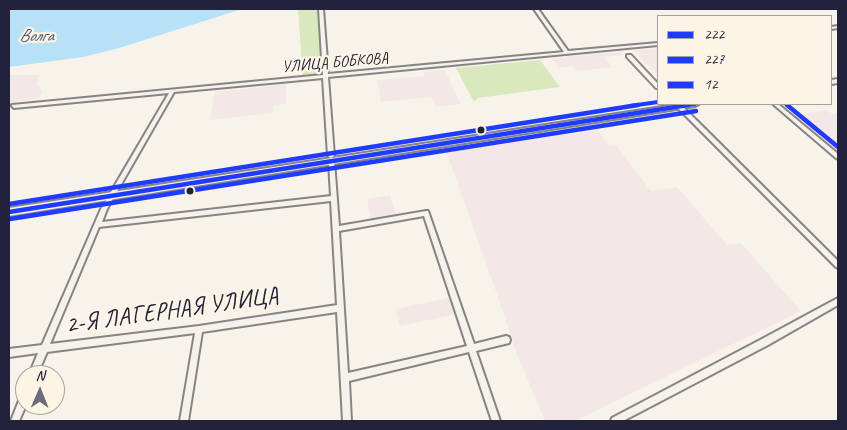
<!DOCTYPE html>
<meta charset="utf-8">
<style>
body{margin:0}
#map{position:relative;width:847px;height:430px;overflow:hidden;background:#f7f3ea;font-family:Caveat,sans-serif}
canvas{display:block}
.frame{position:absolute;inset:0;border:10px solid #22223b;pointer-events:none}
.legend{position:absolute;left:657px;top:15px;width:175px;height:90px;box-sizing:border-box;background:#fcf5e5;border:1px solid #a5a1a1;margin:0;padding:6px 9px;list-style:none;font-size:15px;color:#22223b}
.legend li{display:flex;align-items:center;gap:10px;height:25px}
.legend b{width:25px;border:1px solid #a5a1a1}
.north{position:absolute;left:15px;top:365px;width:50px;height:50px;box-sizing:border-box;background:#fcf5e5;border:1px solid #a5a1a1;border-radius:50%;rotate:1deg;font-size:14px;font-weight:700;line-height:20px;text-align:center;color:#22223b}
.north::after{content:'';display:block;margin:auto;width:18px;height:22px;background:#6d6b78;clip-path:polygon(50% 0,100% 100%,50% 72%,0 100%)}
</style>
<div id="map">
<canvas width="847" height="430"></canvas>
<div class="frame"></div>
<ul class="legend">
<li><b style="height:6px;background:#1f3bff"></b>222</li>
<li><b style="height:6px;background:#1f3bff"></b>227</li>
<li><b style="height:6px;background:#1f3bff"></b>12</li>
</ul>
<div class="north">N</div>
</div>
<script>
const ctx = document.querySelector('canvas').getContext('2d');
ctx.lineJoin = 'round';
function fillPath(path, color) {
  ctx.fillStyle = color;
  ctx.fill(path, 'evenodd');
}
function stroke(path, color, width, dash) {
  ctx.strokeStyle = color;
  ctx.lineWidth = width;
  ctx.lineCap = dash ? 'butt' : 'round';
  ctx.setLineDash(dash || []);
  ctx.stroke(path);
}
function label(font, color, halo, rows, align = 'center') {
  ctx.font = font + ' Caveat,sans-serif';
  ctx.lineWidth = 4.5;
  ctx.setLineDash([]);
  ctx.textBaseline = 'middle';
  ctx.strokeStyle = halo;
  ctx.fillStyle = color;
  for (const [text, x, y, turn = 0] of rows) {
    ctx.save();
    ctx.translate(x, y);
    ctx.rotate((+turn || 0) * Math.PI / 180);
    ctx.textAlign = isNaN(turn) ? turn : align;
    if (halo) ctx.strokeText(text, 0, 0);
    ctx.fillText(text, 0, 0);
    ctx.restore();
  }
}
fillPath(new Path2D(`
 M 658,48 L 658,76 L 633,50 Z
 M 620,52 L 623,55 L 604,57 L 612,67 L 578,71 L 573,66 L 558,68 L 552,58 Z
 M 445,70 L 461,104 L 436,107 L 431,97 L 381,102 L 377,80 L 424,76 L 424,72 Z
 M 9,75 L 40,75 L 37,84 L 42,91 L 39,99 L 17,101 L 9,112 Z
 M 286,84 L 286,104 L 273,106 L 273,113 L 210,120 L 215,92 Z
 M 827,110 L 832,114 L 838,113 L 838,152 L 794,115 Z
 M 598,130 L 608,145 L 615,144 L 651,191 L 677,187 L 727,245 L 741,243 L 801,311 L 575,421 L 545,421 L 516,352 L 499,300 L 446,151 Z
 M 390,195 L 396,215 L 371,219 L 367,199 Z
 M 452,297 L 458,314 L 400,326 L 396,309 Z`), '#f4e8e6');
fillPath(new Path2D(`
 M 298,9 L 319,9 L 321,13 L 326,76 L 303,79 Z
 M 540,60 L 560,87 L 478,98 L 474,102 L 456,68 Z`), '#d9e8bd');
fillPath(new Path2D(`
 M 9,9 L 242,9 L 119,48 L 83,57 L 9,67 Z`), '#b6e1f6');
const minor = new Path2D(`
 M 319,9 L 323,9 L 328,74 L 564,52 L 534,9 L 538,9 L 568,51 L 658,43 L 658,45 L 328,77 L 334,156 L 331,158 L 328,156 L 323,78 L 174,92 L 107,209 L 102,222 L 331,196 L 329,162 L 332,160 L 334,161 L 339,226 L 426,211 L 428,211 L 474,344 L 506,336 L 509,337 L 510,340 L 509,343 L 476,351 L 500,421 L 492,421 L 469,352 L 349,381 L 351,421 L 343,421 L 337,312 L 202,332 L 188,421 L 180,421 L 195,333 L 47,352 L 37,375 L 29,375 L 38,353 L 9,357 L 9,349 L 42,345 L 101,209 L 169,93 L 14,108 L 12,106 L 12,105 L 323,75 ZM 331,201 L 337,305 L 199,326 L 50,344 L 99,227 ZM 424,216 L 467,346 L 348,373 L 339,231 Z
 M 838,26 L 838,28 L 831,29 L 831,27 Z
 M 627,55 L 631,55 L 658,84 L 658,88 L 656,88 L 627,57 Z
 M 679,104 L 681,105 L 838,261 L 838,268 L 836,267 L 677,107 L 677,105 Z
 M 773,104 L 778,104 L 838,154 L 838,159 L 836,158 Z
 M 838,298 L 838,305 L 768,345 L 623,421 L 611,421 L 612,418 L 762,339 Z
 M 25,392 L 26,405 L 19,421 L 11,421 L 22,393 Z`);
const primary = new Path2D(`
 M 838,79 L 838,83 L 831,84 L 831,80 Z
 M 681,104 L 699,104 L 695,106 L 9,216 L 9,208 Z`);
stroke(minor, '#868485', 4);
stroke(primary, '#868485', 4);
fillPath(minor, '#f5f2ec');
fillPath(primary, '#f5f2ec');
stroke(new Path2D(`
 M 680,106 L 695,104`), '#1f3bff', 4);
stroke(new Path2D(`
 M 9,212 L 688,105`), '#1f3bff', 4.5);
stroke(new Path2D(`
 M 10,219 L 696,111`), '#1f3bff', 4.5);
stroke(new Path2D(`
 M 786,104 L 789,106
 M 630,106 L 658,102`), '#1f3bff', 4);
stroke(new Path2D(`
 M 787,105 L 838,147
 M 9,204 L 638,105`), '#1f3bff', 4.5);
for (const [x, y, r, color] of [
 [481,130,4.5,"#22223b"],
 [190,191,4.5,"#22223b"]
]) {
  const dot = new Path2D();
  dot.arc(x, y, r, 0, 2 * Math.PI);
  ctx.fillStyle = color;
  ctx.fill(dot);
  stroke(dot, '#fcf5e5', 2);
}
label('16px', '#22223b', '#fcf5e5', [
 ["УЛИЦА БОБКОВА",335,63,-5]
]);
label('italic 18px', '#465975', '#fcf5e5', [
 ["Волга",36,36]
]);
label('24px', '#22223b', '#fcf5e5', [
 ["2-Я ЛАГЕРНАЯ УЛИЦА",172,311,-8]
]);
</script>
